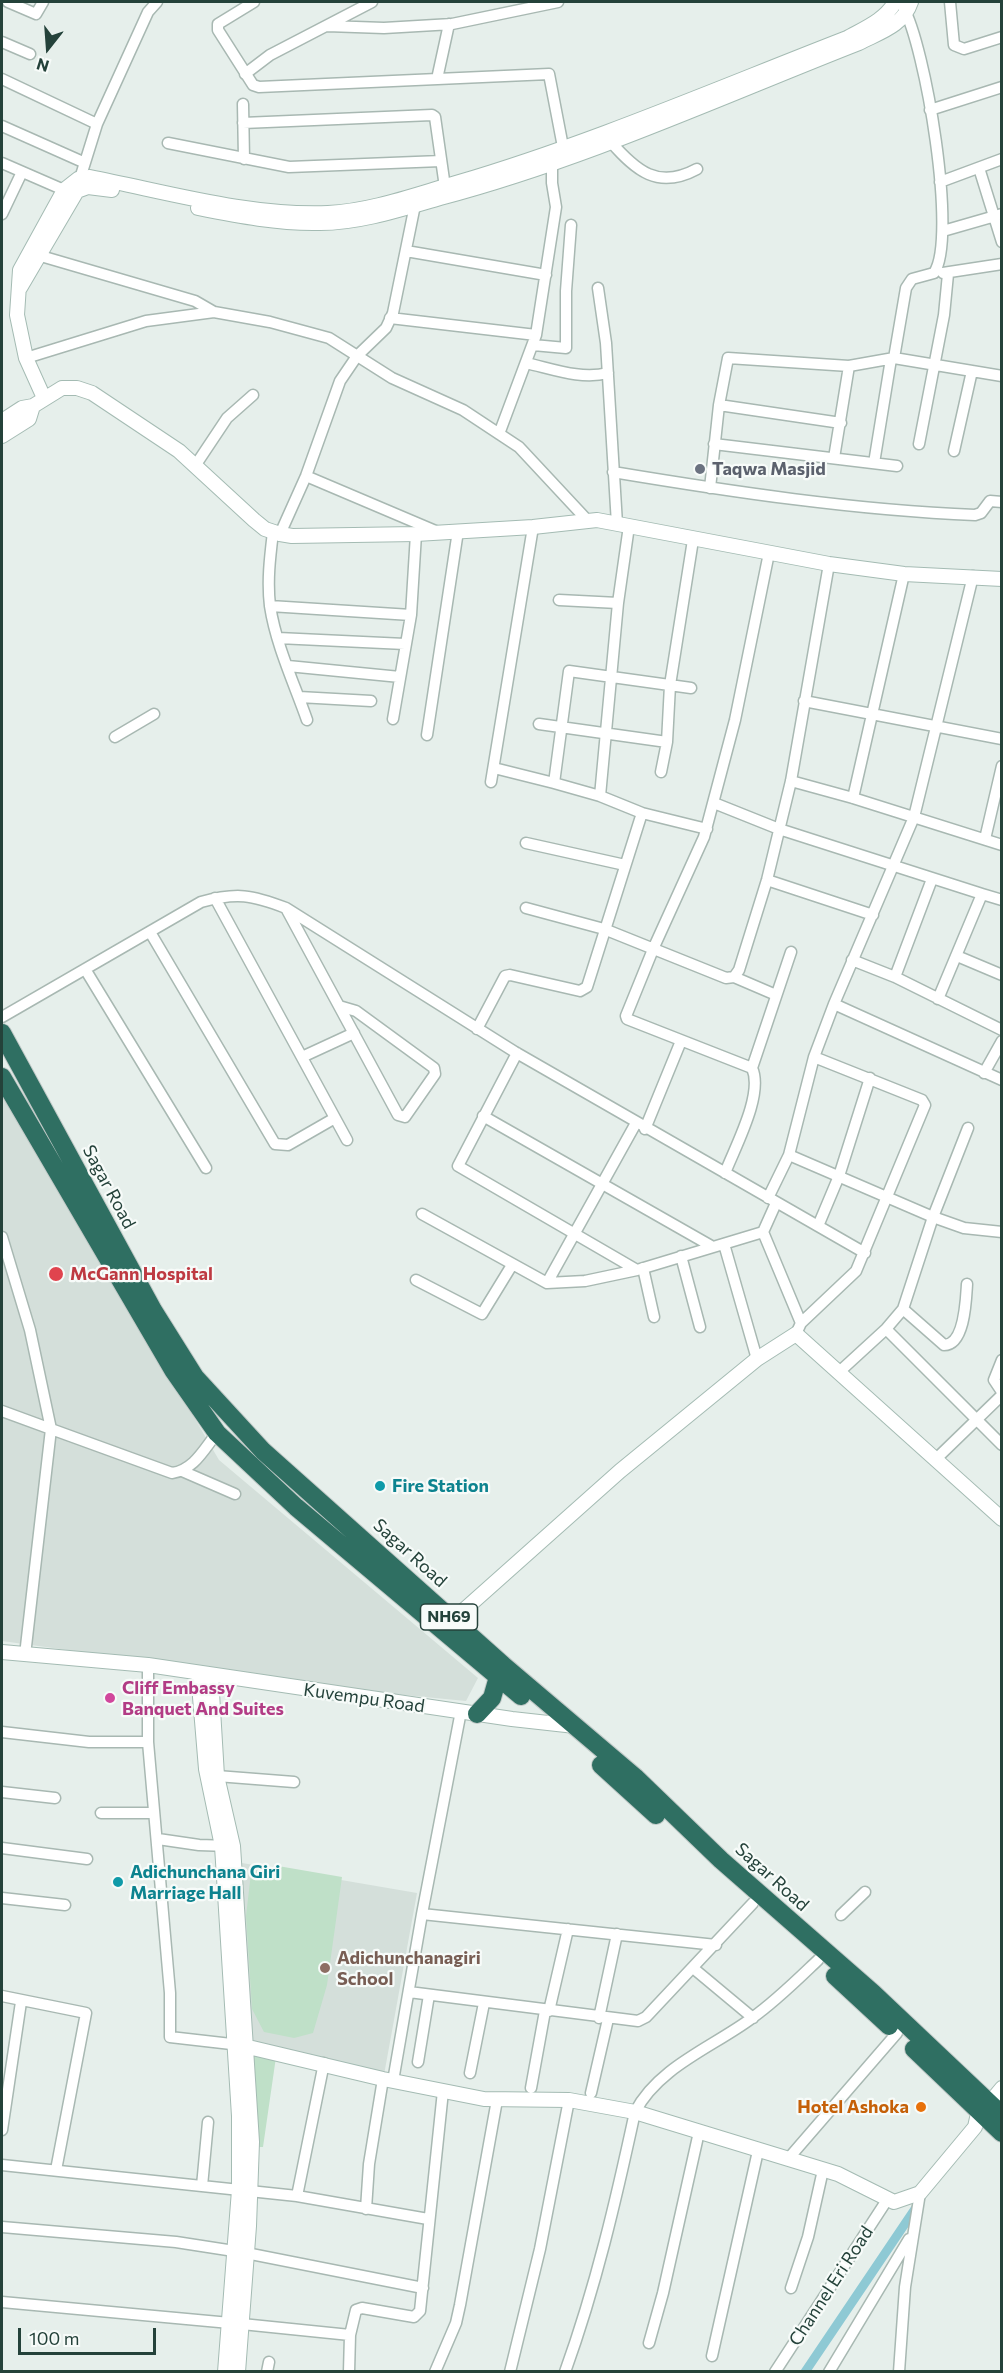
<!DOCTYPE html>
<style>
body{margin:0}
#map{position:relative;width:1003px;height:2373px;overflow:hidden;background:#e6efeb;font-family:Commissioner,sans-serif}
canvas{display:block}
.frame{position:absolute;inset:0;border:3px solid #24423a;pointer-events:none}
.north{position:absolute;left:18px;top:18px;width:60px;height:60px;-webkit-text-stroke:4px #f7fbf9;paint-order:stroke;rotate:197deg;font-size:16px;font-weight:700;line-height:24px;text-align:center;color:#24423a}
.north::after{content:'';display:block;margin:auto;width:21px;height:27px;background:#24423a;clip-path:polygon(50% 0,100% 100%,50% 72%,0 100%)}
.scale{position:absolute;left:18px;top:2328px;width:138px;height:27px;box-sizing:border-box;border:3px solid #24423a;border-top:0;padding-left:8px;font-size:18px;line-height:21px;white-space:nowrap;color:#24423a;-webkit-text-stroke:4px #f7fbf9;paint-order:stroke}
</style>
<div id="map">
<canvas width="1003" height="2373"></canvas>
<div class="frame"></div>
<div class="north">N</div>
<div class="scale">100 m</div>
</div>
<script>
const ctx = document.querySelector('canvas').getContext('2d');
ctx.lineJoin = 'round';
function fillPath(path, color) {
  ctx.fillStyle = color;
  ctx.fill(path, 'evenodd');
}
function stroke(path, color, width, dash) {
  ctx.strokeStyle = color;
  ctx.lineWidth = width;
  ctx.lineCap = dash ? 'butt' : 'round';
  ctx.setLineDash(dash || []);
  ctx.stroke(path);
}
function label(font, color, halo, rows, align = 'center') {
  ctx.font = font + ' Commissioner,sans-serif';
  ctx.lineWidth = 4.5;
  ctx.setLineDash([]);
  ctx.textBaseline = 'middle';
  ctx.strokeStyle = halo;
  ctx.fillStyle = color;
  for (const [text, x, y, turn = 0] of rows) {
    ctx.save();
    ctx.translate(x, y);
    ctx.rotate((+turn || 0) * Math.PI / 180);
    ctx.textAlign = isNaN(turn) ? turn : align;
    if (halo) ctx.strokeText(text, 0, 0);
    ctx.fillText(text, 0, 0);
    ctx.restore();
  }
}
fillPath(new Path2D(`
 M 2,1088 L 219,1460 L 478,1678 L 466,1701 L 373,1692 L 2,1641 Z
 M 242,1863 L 417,1893 L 384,2075 L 251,2042 Z`), '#d4dfda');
fillPath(new Path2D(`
 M 278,1866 L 342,1877 L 327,1985 L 313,2033 L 294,2038 L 264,2032 L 252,2009 L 246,1916 L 251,1873 Z
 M 251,2052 L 276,2057 L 263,2147 L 258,2147 Z`), '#bfe0c8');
stroke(new Path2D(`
 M 805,2372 L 919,2203`), '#8ec9d4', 9);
const street = new Path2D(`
 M 8,2 L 36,14 L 43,2
 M 254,2 L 218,24 L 218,30 L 253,85 L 259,87 L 549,74 L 563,147
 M 950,2 L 954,45 L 964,49 L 1002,37
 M 327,26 L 384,28 L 452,24 L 558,2
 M 2,42 L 30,54
 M 245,74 L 270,55 L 372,2
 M 2,79 L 97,124
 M 437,79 L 449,24
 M 243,104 L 244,159
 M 930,110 L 1002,87
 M 243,123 L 432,115 L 435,117 L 445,187
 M 2,126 L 83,162
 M 610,141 C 636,171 658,190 697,169
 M 168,143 L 289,167 L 441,161
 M 2,163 L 64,190
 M 979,168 L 1002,242
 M 940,182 L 1002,159
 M 78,185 L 97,124 L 148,12 L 157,2
 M 2,214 L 22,172
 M 943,231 L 1002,214
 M 406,251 L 546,275
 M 34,254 L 195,301 L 214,312
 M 943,273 L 1002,264
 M 598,288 L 606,343 L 617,524
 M 390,318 L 536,335
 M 533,345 L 566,348 L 566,291 L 571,225
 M 26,358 L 146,321 L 214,312 L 270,322 L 329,338 L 392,378 L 463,410 L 519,447 L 588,521
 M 894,358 L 906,288 L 912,279 L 934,273 C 958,238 925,44 903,7
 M 526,363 C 553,369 581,380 608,373
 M 719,405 L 841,423
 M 499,434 L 536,335 L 556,207 L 552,183 L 552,164
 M 714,444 L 897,466
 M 919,444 L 944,315 L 948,274
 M 954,451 L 972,371
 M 834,458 L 849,366
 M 874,463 L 891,359
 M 195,466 L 227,418 L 253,395
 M 613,472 C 733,492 854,510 975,515 L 981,513 L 990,501 L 1002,502
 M 306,476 L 438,532
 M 710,488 L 719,405 L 728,358 L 849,366 L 894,358 L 1002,376
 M 273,532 C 270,557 267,581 270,606 C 276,645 294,683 307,720
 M 280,534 L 306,476 L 340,381 L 357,356 L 386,328 L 393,313 L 415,205
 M 769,553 L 735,720 L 704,837 L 654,947 L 626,1016 L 627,1019 L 752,1068 L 791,952
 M 559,600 L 618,603
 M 270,606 L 411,615
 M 278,638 L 405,644
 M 288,666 L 400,677
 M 299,697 L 371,701
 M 804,701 L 1002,739
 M 393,719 L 411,615 L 416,534
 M 539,724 L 667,742
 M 427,735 L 458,531
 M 115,737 L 154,714
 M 494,768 L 554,783 L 600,796 L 642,813 L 707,829
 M 661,772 L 667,742 L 670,685 L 693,540
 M 791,781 L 853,798 L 1002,845
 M 491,782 L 533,527
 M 554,783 L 569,671 L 691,688
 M 600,796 L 618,603 L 629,526
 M 853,798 L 904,574
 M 714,803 L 779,829 L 982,894 L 938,999
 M 985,839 L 1002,766
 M 526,843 L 625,865
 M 767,880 L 873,915
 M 982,894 L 1002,900
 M 215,898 L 347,1140
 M 526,908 L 604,929 L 726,978 L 734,977 L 776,995
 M 287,910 L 398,1115 L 405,1117 L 435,1074 L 434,1068 L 356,1011 L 339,1006
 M 150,932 L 275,1144 L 288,1145 L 335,1118
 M 957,956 L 1002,975
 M 852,960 L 895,977 L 1002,1030
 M 85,969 L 206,1168
 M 734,977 L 739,970 L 767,880 L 791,781 L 829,564
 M 895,977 L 932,879
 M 834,1004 L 1002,1080
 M 2,1017 L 201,902 C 237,892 252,895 286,908 L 515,1052 L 865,1253
 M 477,1029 L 505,976 L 510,975 L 580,991 L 587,987 L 642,813
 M 517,1053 L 458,1166 L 637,1270
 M 302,1057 L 354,1033
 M 984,1073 L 1002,1041
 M 483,1116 L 713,1247
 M 645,1129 L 681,1041
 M 789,1155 L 933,1217 L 964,1228 L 1002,1232
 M 725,1173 C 735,1147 764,1094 752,1068
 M 768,1198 L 789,1155 L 814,1057 L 834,1004 L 914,817 L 973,576
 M 776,1203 L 763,1232 L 801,1323
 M 422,1214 L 547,1283 L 585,1281 L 637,1270 L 763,1232
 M 818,1226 L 839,1176 L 870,1078
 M 2,1237 L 30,1330 L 51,1429 L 172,1473 C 194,1470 204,1449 217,1433
 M 724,1244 L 757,1359
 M 681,1256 L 700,1327
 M 643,1268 L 654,1317
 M 416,1280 L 482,1314 L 512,1265
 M 547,1283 L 636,1123
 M 903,1309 L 944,1345 C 965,1345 966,1299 967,1284
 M 886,1329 L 1002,1445
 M 796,1334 L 801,1323 L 856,1271 L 925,1105 L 922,1100 L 814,1057
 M 1002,1360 L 994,1380 L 1002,1392
 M 838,1373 L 886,1329 L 903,1309 L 933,1217 L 968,1128
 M 2,1411 L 51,1429 L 25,1655
 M 936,1459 L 1002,1395
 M 182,1471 L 235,1494
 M 148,1665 L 148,1742 L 170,1993 L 170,2037 L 240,2045
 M 2,1732 L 89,1742 L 148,1742
 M 217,1776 L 294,1782
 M 2,1792 L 55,1798
 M 101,1813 L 154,1813
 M 158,1839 L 199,1845 L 229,1846
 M 2,1848 L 87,1859
 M 2,1898 L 65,1905
 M 422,1914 L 716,1945
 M 841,1915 L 865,1892
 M 693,1968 L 753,2018
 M 409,1992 L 638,2021 L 646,2017 L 753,1903
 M 2,1996 L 86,2013 L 56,2170
 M 549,2011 L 568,1929
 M 599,2018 L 617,1934
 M 418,2062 L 429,1995
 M 470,2073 L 484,2003
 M 393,2081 L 422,1914 L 461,1711
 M 531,2088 L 545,2011
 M 591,2093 L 608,2019
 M 2,2130 L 21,2002
 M 788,2159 L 897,2033
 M 2,2165 L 297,2196 L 428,2219
 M 202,2186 L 208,2122
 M 297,2196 L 324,2063
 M 366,2209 L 369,2164 L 383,2079
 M 2,2227 L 176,2242 L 234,2251
 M 246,2253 L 423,2288
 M 791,2288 L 808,2237 L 823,2170
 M 2,2302 L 230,2323
 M 242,2324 L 350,2335
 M 649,2343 L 663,2293 L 699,2132
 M 712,2356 L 758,2151
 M 267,2372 L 269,2362
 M 349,2372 L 350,2335 L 356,2310 L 362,2308 L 414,2317 L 420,2311 L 443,2091
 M 435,2372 L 456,2323 L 460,2305 L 497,2100
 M 510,2372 L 540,2249 L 569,2100
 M 565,2372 C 596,2286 616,2200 635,2112 C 658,2067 713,2047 752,2018 C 776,2001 797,1980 818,1960
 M 775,2372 L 887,2200
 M 829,2372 L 909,2239
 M 899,2372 L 905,2287 L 920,2193`);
const secondary = new Path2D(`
 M 198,208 C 238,216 279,224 320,223 C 360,223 402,209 440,198 C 584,160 721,97 859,43 C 880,32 903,26 911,2
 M 20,288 L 77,191 L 88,187 L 112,190
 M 44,398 L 26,358 L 17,315 L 20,270 L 64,190 L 78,179 L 90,177 C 167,192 248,216 328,213 C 371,211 414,195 456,183 C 589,144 718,88 847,38 C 865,28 885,20 895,2
 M 2,421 L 22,408 L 33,406 L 62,388 L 77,388 L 92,393 L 179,451 L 254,520 L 265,529 L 280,534 L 292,536 L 416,534 L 533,527 L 597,520 L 829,564 L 904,574 L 1002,579
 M 2,436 L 29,419 L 33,406
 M 446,1626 L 620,1471 L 757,1359 L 796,1334 L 1002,1519
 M 2,1652 L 148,1665 L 512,1719 L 575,1726
 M 198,1673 L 206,1769 L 222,1846 L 239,2116 L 239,2190 L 225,2372
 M 211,1676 L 217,1776 L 233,1846 L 252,2142 L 249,2226 L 238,2372
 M 244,2046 L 383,2079 L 484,2099 L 569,2100 L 635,2112 L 838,2174 L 894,2202 L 920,2193 L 975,2127 L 977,2118 L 1002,2088`);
const highway = new Path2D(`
 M 2,1033 L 153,1310 L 195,1377 L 263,1451 L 503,1665 L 635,1777 L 721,1860 L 873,1993 L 1002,2115
 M 2,1077 L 173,1370 L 217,1433 L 296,1507 L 521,1696
 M 477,1714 L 492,1698 L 498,1677
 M 601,1765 L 656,1815
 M 835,1976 L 889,2026
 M 914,2049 L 1002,2133`);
stroke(street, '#a8b8b2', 13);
stroke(secondary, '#a4bbb3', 16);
stroke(highway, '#c2cac8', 20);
stroke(street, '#fff', 10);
stroke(secondary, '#fff', 14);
stroke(highway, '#2f6f62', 18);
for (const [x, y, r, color] of [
 [700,469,6,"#6b7280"],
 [56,1274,8,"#e0444e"],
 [380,1486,6,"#0f9aa8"],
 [110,1698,6,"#d1479c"],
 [118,1882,6,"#0f9aa8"],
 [325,1968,6,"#8d6e63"],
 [921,2107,6,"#e8710a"]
]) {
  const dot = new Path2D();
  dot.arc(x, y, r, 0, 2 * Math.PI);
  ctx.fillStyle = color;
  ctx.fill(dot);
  stroke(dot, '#f7fbf9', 2);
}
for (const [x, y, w] of [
 [449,1617,57]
]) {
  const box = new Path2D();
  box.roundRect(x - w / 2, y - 13, w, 26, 4.5);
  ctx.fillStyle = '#f7fbf9';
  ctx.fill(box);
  stroke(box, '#24423a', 1.5);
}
label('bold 16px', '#24423a', null, [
 ["NH69",449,1617]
]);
label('bold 18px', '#5b616d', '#f7fbf9', [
 ["Taqwa Masjid",712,469]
], 'left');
label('18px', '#24423a', '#f7fbf9', [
 ["Sagar Road",109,1187,62],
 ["Sagar Road",410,1553,42],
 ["Kuvempu Road",364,1698,8],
 ["Sagar Road",772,1877,42],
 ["Channel Eri Road",831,2286,-57]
]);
label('bold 18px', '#be3a42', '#f7fbf9', [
 ["McGann Hospital",70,1274]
], 'left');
label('bold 18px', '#0d838f', '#f7fbf9', [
 ["Fire Station",392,1486],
 ["Adichunchana Giri",130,1872],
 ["Marriage Hall",130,1893]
], 'left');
label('bold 18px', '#b23c85', '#f7fbf9', [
 ["Cliff Embassy",122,1688],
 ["Banquet And Suites",122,1709]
], 'left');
label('bold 18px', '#785e54', '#f7fbf9', [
 ["Adichunchanagiri",337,1958],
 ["School",337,1979]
], 'left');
label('bold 18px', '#c56008', '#f7fbf9', [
 ["Hotel Ashoka",909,2107]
], 'right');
</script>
